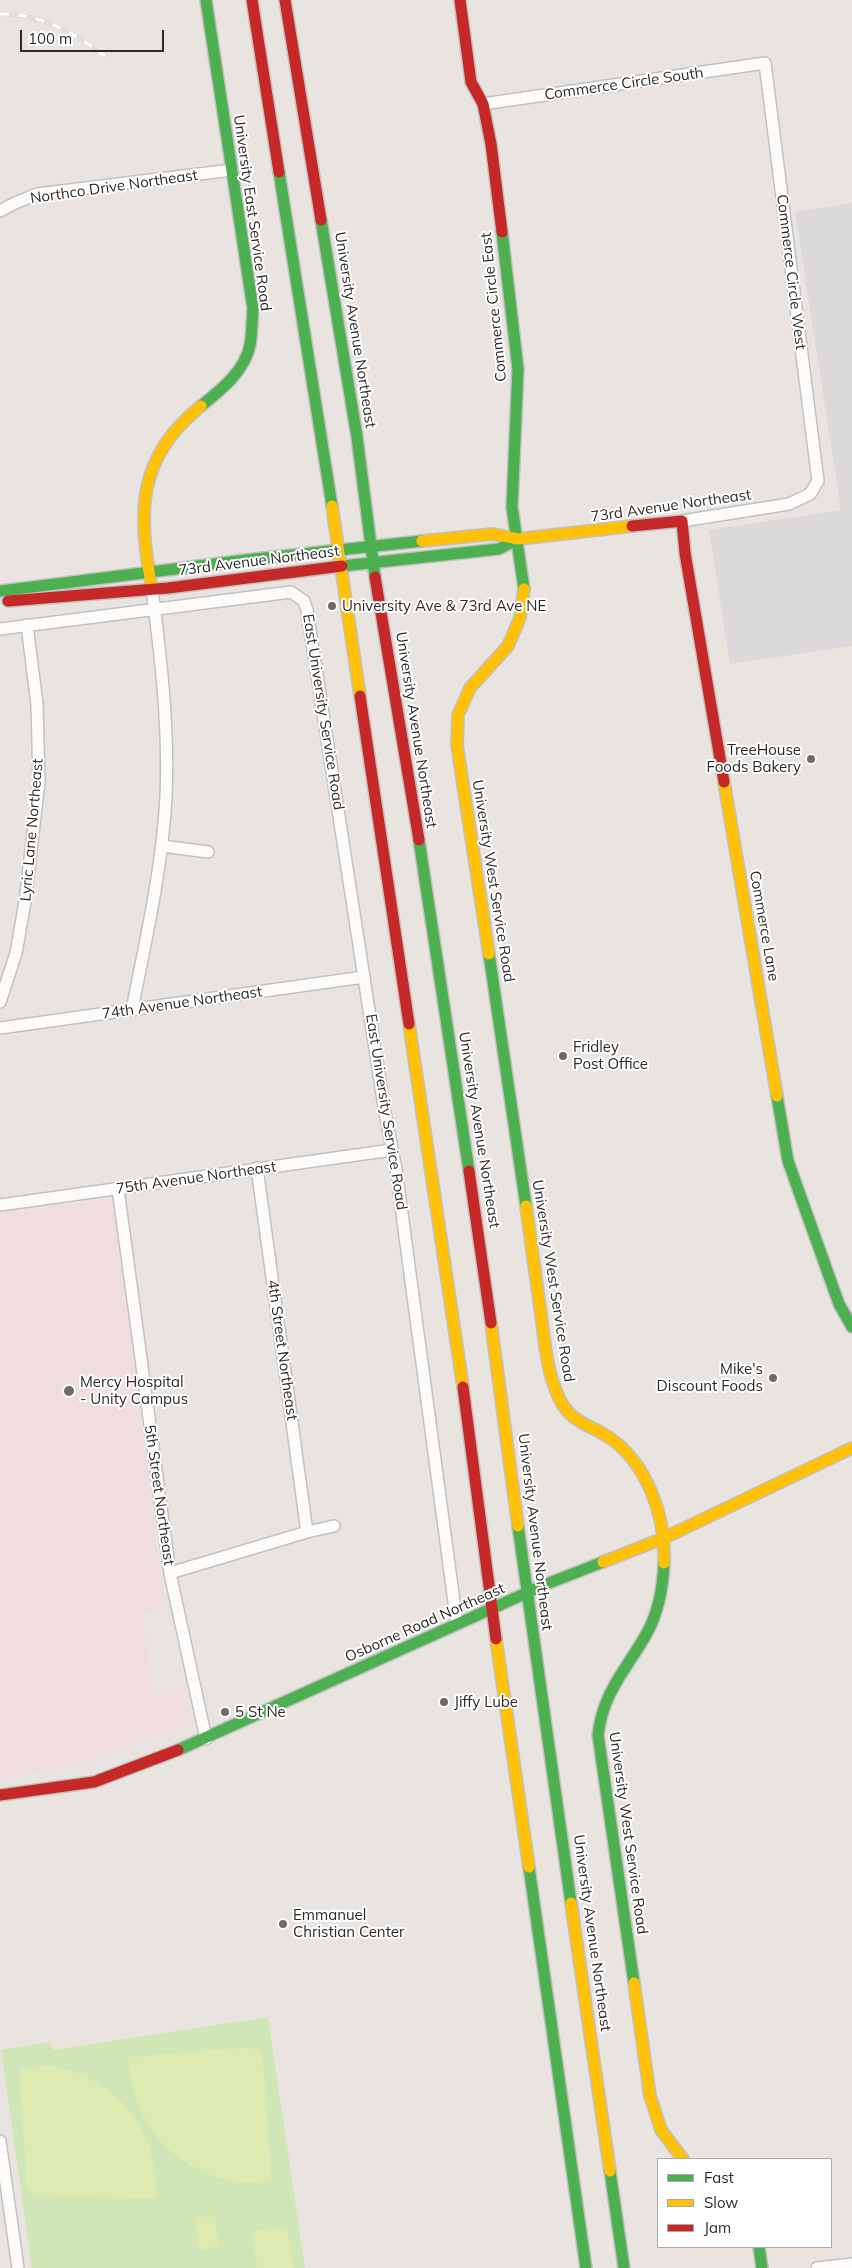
<!DOCTYPE html>
<style>
body{margin:0}
#map{position:relative;width:852px;height:2268px;overflow:hidden;background:#e9e4df;font-family:Mulish,sans-serif}
canvas{display:block}
.legend{position:absolute;left:657px;top:2158px;width:175px;height:90px;box-sizing:border-box;background:#fff;border:1px solid #aaa;margin:0;padding:6px 9px;list-style:none;font-size:15px;color:#2a2a2a}
.legend li{display:flex;align-items:center;gap:10px;height:25px}
.legend b{width:25px;border:1px solid #aaa}
.scale{position:absolute;left:20px;top:30px;width:144px;height:22px;box-sizing:border-box;border:2px solid #2a2a2a;border-top:0;padding-left:6px;font-size:15px;line-height:18px;white-space:nowrap;color:#2a2a2a;-webkit-text-stroke:4px #fff;paint-order:stroke}
</style>
<div id="map">
<canvas width="852" height="2268"></canvas>
<ul class="legend">
<li><b style="height:6px;background:#4caf50"></b>Fast</li>
<li><b style="height:6px;background:#ffc107"></b>Slow</li>
<li><b style="height:6px;background:#c62828"></b>Jam</li>
</ul>
<div class="scale">100 m</div>
</div>
<script>
const ctx = document.querySelector('canvas').getContext('2d');
ctx.lineJoin = 'round';
function fillPath(path, color) {
  ctx.fillStyle = color;
  ctx.fill(path, 'evenodd');
}
function stroke(path, color, width, dash) {
  ctx.strokeStyle = color;
  ctx.lineWidth = width;
  ctx.lineCap = dash ? 'butt' : 'round';
  ctx.setLineDash(dash || []);
  ctx.stroke(path);
}
function label(font, color, halo, rows, align = 'center') {
  ctx.font = font + ' Mulish,sans-serif';
  ctx.lineWidth = 4;
  ctx.setLineDash([]);
  ctx.textBaseline = 'middle';
  ctx.strokeStyle = halo;
  ctx.fillStyle = color;
  for (const [text, x, y, turn = 0] of rows) {
    ctx.save();
    ctx.translate(x, y);
    ctx.rotate((+turn || 0) * Math.PI / 180);
    ctx.textAlign = isNaN(turn) ? turn : align;
    if (halo) ctx.strokeText(text, 0, 0);
    ctx.fillText(text, 0, 0);
    ctx.restore();
  }
}
fillPath(new Path2D(`
 M 852,203 L 852,646 L 730,664 L 709,530 L 841,510 L 795,212 Z`), '#dcd9db');
fillPath(new Path2D(`
 M 113,1198 L 160,1570 L 167,1608 L 142,1613 L 154,1693 L 186,1688 L 193,1722 L 82,1765 L 0,1778 L 0,1213 Z`), '#f0ddde');
fillPath(new Path2D(`
 M 268,2017 L 305,2268 L 32,2268 L 1,2050 L 50,2042 L 53,2050 Z`), '#d0e6b6');
fillPath(new Path2D(`
 M 254,2047 L 263,2056 L 271,2180 C 260,2181 248,2182 236,2181 C 200,2178 157,2148 142,2114 C 134,2096 131,2077 128,2057 Z
 M 49,2066 C 60,2068 72,2070 82,2074 C 89,2077 96,2082 102,2086 C 144,2114 154,2150 157,2198 L 35,2195 L 27,2188 L 19,2069 Z
 M 215,2215 L 219,2247 L 199,2250 L 195,2218 Z
 M 285,2227 L 288,2231 L 293,2268 L 257,2268 L 252,2237 L 256,2230 Z`), '#ddebb3');
const street = new Path2D(`
 M 483,104 L 765,63 L 818,481 L 810,494 L 789,504 L 682,521
 M 0,211 L 15,203 L 37,194 L 232,170
 M 0,629 L 291,592 L 304,601 L 307,610 L 385,1113 L 396,1169 L 457,1624
 M 162,846 L 208,852
 M 0,1002 L 16,953 L 25,902 L 39,782 L 37,704 L 27,625
 M 132,1010 C 146,939 162,869 166,797 C 169,727 161,659 152,589
 M 0,1028 L 364,977
 M 257,1168 L 307,1532
 M 118,1189 L 170,1573 L 206,1739
 M 0,1205 L 392,1150
 M 170,1573 L 307,1532 L 334,1526
 M 0,2141 L 18,2268
 M 817,2268 L 852,2264`);
const fast = new Path2D(`
 M 279,172 L 332,506
 M 321,220 L 357,437 L 375,577
 M 502,232 L 518,369 L 512,507 L 524,589
 M 201,406 C 221,390 245,371 250,345 C 252,333 252,321 253,309 L 206,0
 M 342,566 L 499,549 L 518,539
 M 0,591 L 246,560 L 422,541
 M 419,840 L 469,1171
 M 489,954 L 526,1206
 M 777,1096 L 788,1161 L 839,1304 L 852,1327
 M 518,1526 L 571,1903
 M 178,1750 L 544,1585 L 603,1562
 M 529,1867 L 586,2268
 M 634,1983 L 598,1735 C 603,1691 627,1669 647,1633 C 659,1611 663,1587 664,1563
 M 610,2171 L 624,2268
 M 759,2247 L 762,2268`);
const slow = new Path2D(`
 M 332,506 L 360,696
 M 422,541 L 493,534 L 518,539 L 632,526
 M 152,589 C 138,513 136,458 201,406
 M 724,782 L 777,1096
 M 489,954 L 457,745 L 458,715 L 470,688 L 508,646 L 520,618 L 524,589
 M 409,1024 L 463,1387
 M 526,1206 C 531,1242 536,1279 541,1315 C 545,1344 547,1374 560,1400 C 570,1421 589,1425 607,1436 C 647,1462 666,1516 664,1563
 M 491,1323 L 518,1526
 M 603,1562 L 664,1538 L 852,1448
 M 496,1639 L 529,1867
 M 571,1903 L 610,2171
 M 634,1983 L 650,2096 L 661,2130 L 683,2159`);
const jam = new Path2D(`
 M 252,0 L 279,172
 M 285,0 L 321,220
 M 460,0 L 471,82 L 483,104 L 491,144 L 502,232
 M 632,526 L 682,521 L 685,553 L 724,782
 M 375,577 L 419,840
 M 8,601 L 168,588 L 342,566
 M 360,696 L 409,1024
 M 469,1171 L 491,1323
 M 463,1387 L 496,1639
 M 0,1795 L 94,1782 L 178,1750`);
stroke(street, '#c2c1c1', 14);
stroke(fast, '#c2c1c1', 14);
stroke(slow, '#c2c1c1', 14);
stroke(jam, '#c2c1c1', 14);
stroke(street, '#fcfbfa', 11);
stroke(fast, '#4caf50', 11);
stroke(slow, '#ffc107', 11);
stroke(jam, '#c62828', 11);
const rail = new Path2D(`
 M 0,14 C 40,13 74,33 105,56`);
stroke(rail, '#dddddf', 5);
stroke(rail, '#fff', 3, [9]);
for (const [x, y, r, color] of [
 [332,606,5,"#6d6b69"],
 [811,759,5,"#6d6b69"],
 [563,1056,5,"#6d6b69"],
 [773,1378,5,"#6d6b69"],
 [69,1391,6,"#6d6b69"],
 [444,1702,5,"#6d6b69"],
 [225,1712,5,"#6d6b69"],
 [283,1924,5,"#6d6b69"]
]) {
  const dot = new Path2D();
  dot.arc(x, y, r, 0, 2 * Math.PI);
  ctx.fillStyle = color;
  ctx.fill(dot);
  stroke(dot, '#fff', 2);
}
label('15px', '#2a2a2a', '#fff', [
 ["Commerce Circle South",624,84,-8],
 ["Northco Drive Northeast",114,187,-8],
 ["University East Service Road",252,213,82],
 ["Commerce Circle West",791,272,83],
 ["Commerce Circle East",494,307,-96],
 ["University Avenue Northeast",355,330,81],
 ["73rd Avenue Northeast",671,506,-8],
 ["73rd Avenue Northeast",259,561,-7],
 ["East University Service Road",323,712,81],
 ["University Avenue Northeast",416,730,81],
 ["Lyric Lane Northeast",32,830,-85],
 ["University West Service Road",493,881,81],
 ["Commerce Lane",764,926,80],
 ["74th Avenue Northeast",182,1003,-8],
 ["East University Service Road",386,1112,81],
 ["University Avenue Northeast",479,1130,81],
 ["75th Avenue Northeast",196,1178,-8],
 ["University West Service Road",553,1281,81],
 ["4th Street Northeast",282,1350,82],
 ["5th Street Northeast",159,1495,82],
 ["University Avenue Northeast",535,1532,83],
 ["Osborne Road Northeast",425,1623,-24],
 ["University West Service Road",628,1833,82],
 ["University Avenue Northeast",592,1933,82]
]);
label('15px', '#2a2a2a', '#fff', [
 ["University Ave & 73rd Ave NE",342,606],
 ["TreeHouse",801,750,"right"],
 ["Foods Bakery",801,767,"right"],
 ["Fridley",573,1047],
 ["Post Office",573,1064],
 ["Mike's",763,1369,"right"],
 ["Discount Foods",763,1386,"right"],
 ["Mercy Hospital",80,1382],
 ["- Unity Campus",80,1399],
 ["Jiffy Lube",454,1702],
 ["5 St Ne",235,1712],
 ["Emmanuel",293,1915],
 ["Christian Center",293,1932]
], 'left');
</script>
